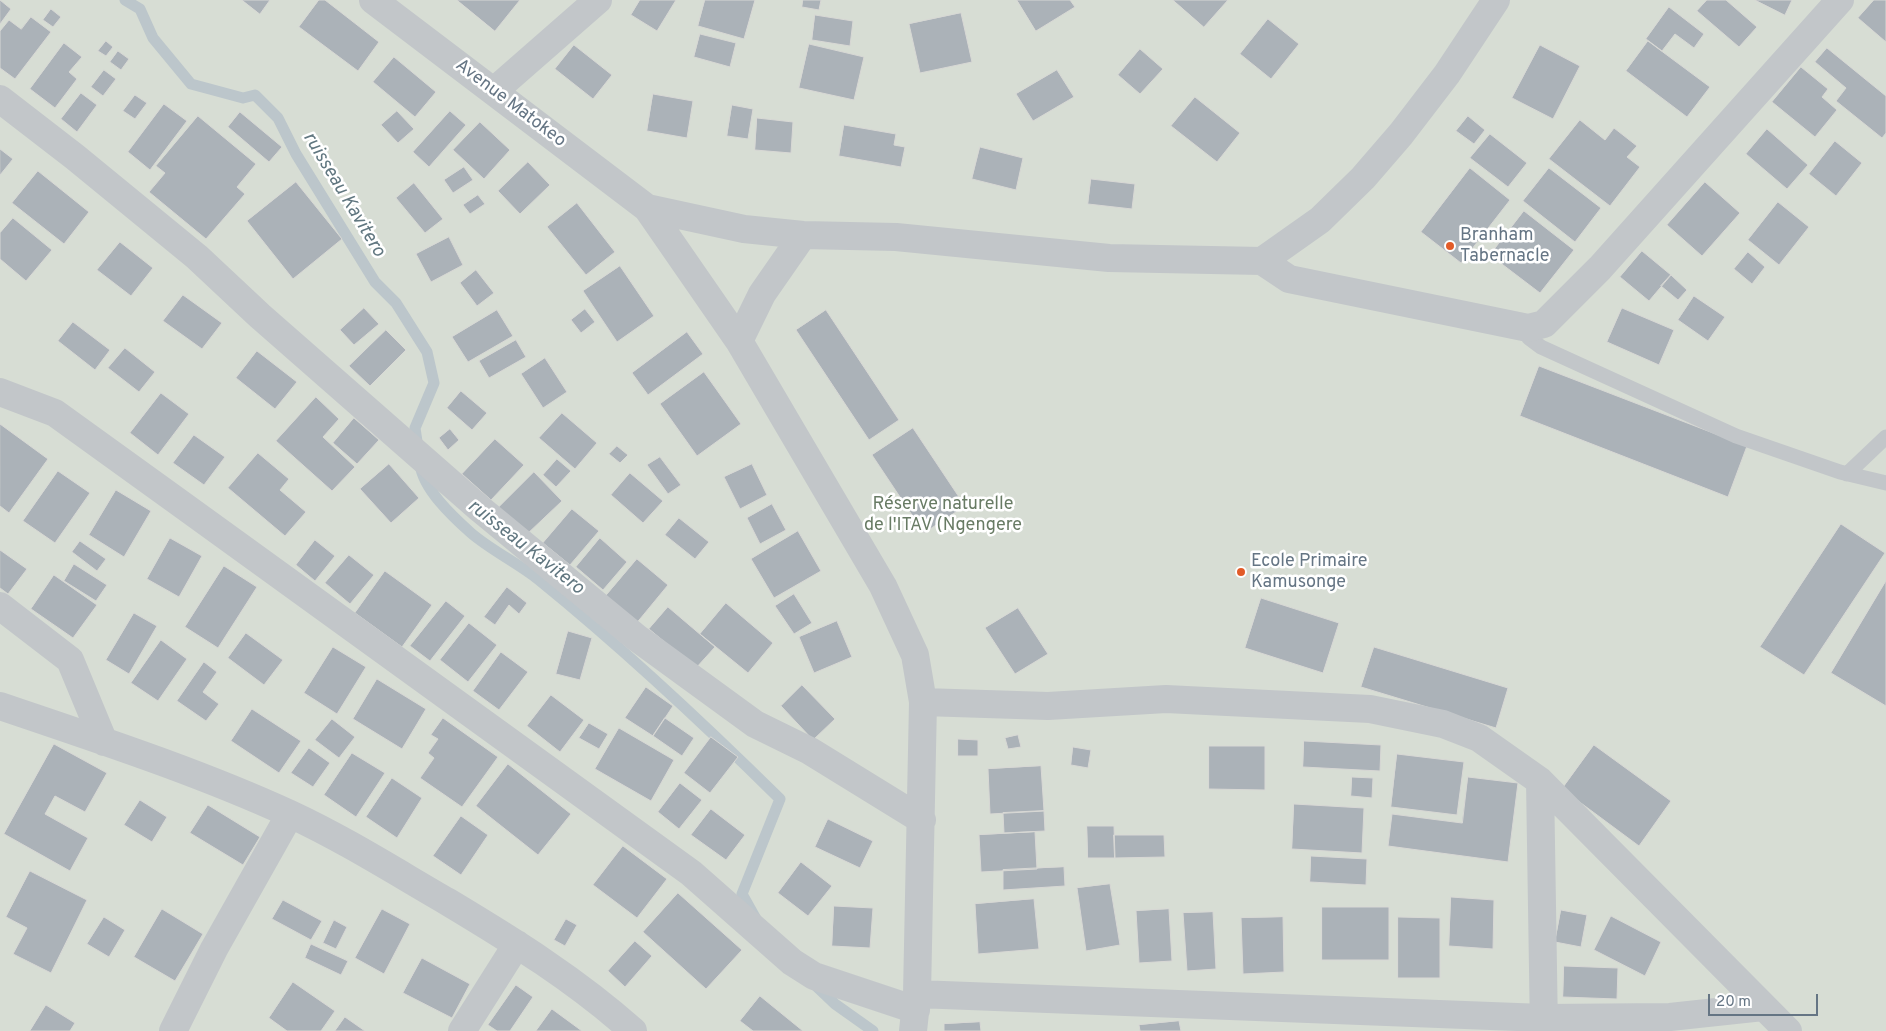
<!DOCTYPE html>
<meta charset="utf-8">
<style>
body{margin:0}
#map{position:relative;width:1886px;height:1031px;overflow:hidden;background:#f6f6f3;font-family:Overpass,sans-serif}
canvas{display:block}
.scale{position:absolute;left:1708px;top:994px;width:110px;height:22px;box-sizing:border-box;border:2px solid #657584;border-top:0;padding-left:6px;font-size:15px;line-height:18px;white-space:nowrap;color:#657584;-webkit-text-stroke:4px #fff;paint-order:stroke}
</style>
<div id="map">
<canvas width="1886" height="1031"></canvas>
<div class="scale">20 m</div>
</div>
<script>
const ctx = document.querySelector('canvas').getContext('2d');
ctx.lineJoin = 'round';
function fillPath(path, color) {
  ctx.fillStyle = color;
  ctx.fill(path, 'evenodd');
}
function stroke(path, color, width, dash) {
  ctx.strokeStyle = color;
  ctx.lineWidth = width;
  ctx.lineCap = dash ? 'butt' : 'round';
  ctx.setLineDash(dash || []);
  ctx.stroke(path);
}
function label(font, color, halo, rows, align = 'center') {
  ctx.font = font + ' Overpass,sans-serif';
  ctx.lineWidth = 5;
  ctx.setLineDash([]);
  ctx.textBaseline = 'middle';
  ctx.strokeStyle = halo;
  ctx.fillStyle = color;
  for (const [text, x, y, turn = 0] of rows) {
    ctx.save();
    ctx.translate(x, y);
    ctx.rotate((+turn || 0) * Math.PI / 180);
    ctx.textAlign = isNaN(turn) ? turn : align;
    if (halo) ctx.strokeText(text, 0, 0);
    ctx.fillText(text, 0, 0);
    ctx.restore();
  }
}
fillPath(new Path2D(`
 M 0,0 L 1886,0 L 1886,1031 L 0,1031 Z`), '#d7ddd4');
stroke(new Path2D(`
 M 125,0 L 140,9 L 153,38 L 191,84 L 243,98 L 255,95 L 278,118 L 296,154 L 375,282 L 396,303 L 427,352 L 434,383 L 415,428 L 418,448
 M 420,464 C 423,489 452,516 471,533 C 492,551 518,563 539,580 C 624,649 703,723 780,799 L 742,894 L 756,919
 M 814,984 L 835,1004 L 873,1031`), '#bcc6cb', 11);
const building = new Path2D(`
 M 0,0 L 11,9 L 0,24 Z
 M 242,0 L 270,0 L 260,14 Z
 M 319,0 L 325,0 L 379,42 L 358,71 L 299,27 Z
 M 457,0 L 520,0 L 495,31 Z
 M 640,0 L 676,0 L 657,31 L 631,15 Z
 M 705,0 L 755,0 L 744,39 L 698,26 Z
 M 803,0 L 821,0 L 819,10 L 802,7 Z
 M 1017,0 L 1070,0 L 1075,7 L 1036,31 Z
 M 1173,0 L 1228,0 L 1204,27 Z
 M 1707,0 L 1726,0 L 1757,27 L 1739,47 L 1697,11 Z
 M 1755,0 L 1792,0 L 1785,15 Z
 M 1874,0 L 1886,0 L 1886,42 L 1858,18 Z
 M 1669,7 L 1704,34 L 1694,48 L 1675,34 L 1662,51 L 1646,39 Z
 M 51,9 L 61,17 L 53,27 L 43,20 Z
 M 961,13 L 972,62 L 920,73 L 909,24 Z
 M 815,15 L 853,21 L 850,46 L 812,40 Z
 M 31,17 L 51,32 L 15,79 L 0,68 L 0,31 L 9,20 L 21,29 Z
 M 1268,19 L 1299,44 L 1271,79 L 1240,54 Z
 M 700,34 L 736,43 L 730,67 L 694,57 Z
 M 106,41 L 113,47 L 106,56 L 98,51 Z
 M 1648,41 L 1710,87 L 1687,117 L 1626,71 Z
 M 64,43 L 82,57 L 69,72 L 77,79 L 55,108 L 30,89 Z
 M 809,44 L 864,57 L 854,100 L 799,88 Z
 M 574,45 L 612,75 L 593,99 L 555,69 Z
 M 1540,45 L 1580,66 L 1553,119 L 1512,98 Z
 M 1827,48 L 1886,96 L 1886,133 L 1882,138 L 1836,101 L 1846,88 L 1815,62 Z
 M 1140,49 L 1163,69 L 1140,94 L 1118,75 Z
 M 118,51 L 129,59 L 121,70 L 110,62 Z
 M 394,57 L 436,92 L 415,117 L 373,82 Z
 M 1801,67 L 1828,89 L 1822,97 L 1837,110 L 1815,137 L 1772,102 Z
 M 104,70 L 116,79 L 103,96 L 91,87 Z
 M 1057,70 L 1074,97 L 1033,121 L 1016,94 Z
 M 81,93 L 97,105 L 77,132 L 61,119 Z
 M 653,94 L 693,101 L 687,138 L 647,131 Z
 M 135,95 L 147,103 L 135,119 L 123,111 Z
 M 1195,97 L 1240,133 L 1217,162 L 1171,126 Z
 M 164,104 L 187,121 L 150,170 L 128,152 Z
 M 732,105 L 753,109 L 748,139 L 727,136 Z
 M 397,111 L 414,129 L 398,143 L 381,125 Z
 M 450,111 L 466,125 L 429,167 L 413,152 Z
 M 240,112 L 282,147 L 269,162 L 228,127 Z
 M 198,116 L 256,164 L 237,187 L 245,194 L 206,239 L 149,192 L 165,173 L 156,166 Z
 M 1468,116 L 1485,130 L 1474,144 L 1456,131 Z
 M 757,118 L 793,122 L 791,153 L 755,150 Z
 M 1580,120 L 1605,140 L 1614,128 L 1637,146 L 1627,157 L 1640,167 L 1610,206 L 1549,159 Z
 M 480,122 L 510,150 L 484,179 L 453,150 Z
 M 844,125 L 896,134 L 894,145 L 905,147 L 901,167 L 839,156 Z
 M 1767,129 L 1808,165 L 1787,189 L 1746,154 Z
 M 1490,134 L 1527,163 L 1508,187 L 1470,158 Z
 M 1835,141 L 1862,163 L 1836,196 L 1809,174 Z
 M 980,147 L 1023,158 L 1016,190 L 972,179 Z
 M 0,149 L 13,159 L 0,175 Z
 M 528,162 L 550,185 L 520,214 L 498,191 Z
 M 464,167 L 473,180 L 453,193 L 444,180 Z
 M 1470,168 L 1510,200 L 1461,263 L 1421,232 Z
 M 1549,168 L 1601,208 L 1575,242 L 1523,201 Z
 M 38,171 L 89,212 L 64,244 L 12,203 Z
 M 1091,179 L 1135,184 L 1132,209 L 1088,204 Z
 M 296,182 L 342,239 L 293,279 L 247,221 Z
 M 1705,182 L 1740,213 L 1702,256 L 1667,225 Z
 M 414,183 L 443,219 L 425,233 L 396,198 Z
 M 478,195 L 485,204 L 470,214 L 463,205 Z
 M 1778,202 L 1809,227 L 1779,265 L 1748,240 Z
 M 577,203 L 615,252 L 586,275 L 547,227 Z
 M 1524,211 L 1574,250 L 1540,293 L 1490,255 Z
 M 13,218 L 52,250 L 26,281 L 0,259 L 0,233 Z
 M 449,237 L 463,265 L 431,282 L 416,254 Z
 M 120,242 L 153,268 L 131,296 L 97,270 Z
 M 1642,251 L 1671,275 L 1649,301 L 1620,277 Z
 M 1748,252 L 1765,267 L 1752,284 L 1734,269 Z
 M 620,266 L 654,316 L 617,342 L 583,291 Z
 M 476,270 L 494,293 L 477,306 L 460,283 Z
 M 1671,275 L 1687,290 L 1678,300 L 1661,286 Z
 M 183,295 L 222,323 L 202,349 L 163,321 Z
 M 1694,296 L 1725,317 L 1708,341 L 1678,320 Z
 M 364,308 L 379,324 L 354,345 L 340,330 Z
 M 1622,308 L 1674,330 L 1659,365 L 1607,342 Z
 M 585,309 L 595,322 L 581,333 L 571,320 Z
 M 497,310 L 513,336 L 468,362 L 452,337 Z
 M 826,310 L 899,420 L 869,440 L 796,330 Z
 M 73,322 L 110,350 L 95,370 L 58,341 Z
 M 386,330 L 406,350 L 370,386 L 349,366 Z
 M 687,332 L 703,354 L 648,395 L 632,373 Z
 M 516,340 L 526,357 L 489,378 L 479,361 Z
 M 125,348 L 155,372 L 139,392 L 108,368 Z
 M 257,351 L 297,382 L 275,409 L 236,378 Z
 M 545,358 L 567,392 L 543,408 L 521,374 Z
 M 1539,366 L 1747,446 L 1728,497 L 1520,416 Z
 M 704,372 L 741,424 L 697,456 L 660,404 Z
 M 461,391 L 487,413 L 472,430 L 447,408 Z
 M 161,393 L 189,414 L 158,455 L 130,433 Z
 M 316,397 L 339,419 L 323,437 L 355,467 L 332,491 L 276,441 Z
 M 562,413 L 597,443 L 575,469 L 539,438 Z
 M 354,418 L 379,440 L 357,464 L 333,443 Z
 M 0,424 L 48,459 L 9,513 L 0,506 Z
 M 913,428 L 965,506 L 924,533 L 872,455 Z
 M 450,429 L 459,440 L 448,450 L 439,438 Z
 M 194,435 L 225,457 L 204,485 L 173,463 Z
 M 495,439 L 524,465 L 491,500 L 462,474 Z
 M 617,446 L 628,455 L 620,463 L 609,454 Z
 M 258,453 L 289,479 L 280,490 L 306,512 L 285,536 L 228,488 Z
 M 660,457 L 681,485 L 668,494 L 647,465 Z
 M 557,459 L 571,471 L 556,487 L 543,475 Z
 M 389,464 L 419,498 L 391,523 L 360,489 Z
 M 752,464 L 767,495 L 740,509 L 724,477 Z
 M 58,471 L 90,493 L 55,543 L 23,521 Z
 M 534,472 L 562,501 L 525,536 L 498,508 Z
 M 630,473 L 663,501 L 643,523 L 611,495 Z
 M 116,490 L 151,511 L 124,557 L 89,535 Z
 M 772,504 L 786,530 L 760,544 L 747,518 Z
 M 572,509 L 599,531 L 570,565 L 543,543 Z
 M 679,518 L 709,542 L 695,559 L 665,535 Z
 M 1841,524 L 1885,553 L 1804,675 L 1760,647 Z
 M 798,531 L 821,571 L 774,598 L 751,559 Z
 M 170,538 L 202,556 L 179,597 L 147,579 Z
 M 600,538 L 627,562 L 603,590 L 576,567 Z
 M 315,540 L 335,556 L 315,581 L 296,565 Z
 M 80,541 L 106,559 L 97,571 L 72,552 Z
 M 0,550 L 27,569 L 8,594 L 0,588 Z
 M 349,555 L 374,575 L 350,604 L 325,583 Z
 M 637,559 L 668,585 L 635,625 L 604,598 Z
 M 74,564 L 107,585 L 96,601 L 64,581 Z
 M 224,566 L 257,587 L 218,648 L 185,627 Z
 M 385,571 L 432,605 L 402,647 L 355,613 Z
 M 54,575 L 97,605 L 73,638 L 31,609 Z
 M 1886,581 L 1886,706 L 1831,673 Z
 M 507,587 L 527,603 L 519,614 L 509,605 L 495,625 L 484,617 Z
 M 794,594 L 812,623 L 794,634 L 775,606 Z
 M 1261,598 L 1339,623 L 1323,673 L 1245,648 Z
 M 446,601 L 465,616 L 430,661 L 410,646 Z
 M 726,603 L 773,643 L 748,673 L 700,634 Z
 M 668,607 L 715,647 L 696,668 L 649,629 Z
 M 1018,608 L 1048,654 L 1015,674 L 985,628 Z
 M 134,613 L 157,626 L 129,674 L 106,660 Z
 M 837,621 L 852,657 L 814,673 L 799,637 Z
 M 469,623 L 497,645 L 468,682 L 440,660 Z
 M 568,631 L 592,638 L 580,680 L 556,674 Z
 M 246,633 L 283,660 L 264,685 L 228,658 Z
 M 161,640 L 187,659 L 158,701 L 131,683 Z
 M 333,647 L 366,667 L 337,714 L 304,693 Z
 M 1374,647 L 1508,688 L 1496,728 L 1361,687 Z
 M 501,652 L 528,672 L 499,710 L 473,691 Z
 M 204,662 L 217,672 L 203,692 L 219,704 L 206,721 L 177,701 Z
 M 377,679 L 426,709 L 402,749 L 353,719 Z
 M 802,685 L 835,719 L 813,740 L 781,706 Z
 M 646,687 L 673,706 L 653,736 L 625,718 Z
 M 551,695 L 584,720 L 560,752 L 527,726 Z
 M 252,709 L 301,741 L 279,773 L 231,741 Z
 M 443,718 L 498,757 L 462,807 L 420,778 L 434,758 L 428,753 L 438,739 L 431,735 Z
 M 665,718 L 694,738 L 682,756 L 653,736 Z
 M 332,719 L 355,737 L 339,758 L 315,740 Z
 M 589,723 L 608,734 L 599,749 L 579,738 Z
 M 619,728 L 674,760 L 651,801 L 595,769 Z
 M 1018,735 L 1021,747 L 1008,749 L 1005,738 Z
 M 711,737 L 738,757 L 710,793 L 684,773 Z
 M 958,739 L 978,740 L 978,756 L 958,756 Z
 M 1304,741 L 1381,745 L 1380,771 L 1303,767 Z
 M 54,744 L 107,773 L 85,812 L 55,796 L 45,814 L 88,838 L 70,871 L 4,834 Z
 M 1594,745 L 1671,801 L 1639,846 L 1562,789 Z
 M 1209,746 L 1265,746 L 1265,790 L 1209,789 Z
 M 1073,747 L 1091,750 L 1088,768 L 1071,765 Z
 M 309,748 L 330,763 L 313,787 L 291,773 Z
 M 352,753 L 385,773 L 356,817 L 324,795 Z
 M 1397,754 L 1464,762 L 1457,815 L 1391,807 Z
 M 508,764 L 571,814 L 538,855 L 476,806 Z
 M 1041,766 L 1044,811 L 990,814 L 988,769 Z
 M 1352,777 L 1373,778 L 1372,798 L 1351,796 Z
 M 1468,777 L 1518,783 L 1508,862 L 1388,846 L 1392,814 L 1462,823 Z
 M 392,778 L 422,798 L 397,838 L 366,817 Z
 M 680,783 L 702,800 L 679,829 L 658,812 Z
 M 140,800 L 167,817 L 152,842 L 124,825 Z
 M 1294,804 L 1364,808 L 1362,853 L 1292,849 Z
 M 208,805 L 260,837 L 243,865 L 190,833 Z
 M 711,809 L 745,835 L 726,860 L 691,835 Z
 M 1044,811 L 1045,831 L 1004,833 L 1003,813 Z
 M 461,816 L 488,835 L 461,875 L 433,856 Z
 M 828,819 L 873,841 L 860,868 L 815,847 Z
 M 1087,826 L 1114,826 L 1115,858 L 1088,858 Z
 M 1035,832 L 1037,869 L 981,872 L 979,835 Z
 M 1114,835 L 1164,835 L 1165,857 L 1115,858 Z
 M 623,846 L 667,879 L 637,918 L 593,885 Z
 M 1311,856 L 1367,859 L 1366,885 L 1310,882 Z
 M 801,862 L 832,886 L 808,916 L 778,893 Z
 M 1064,867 L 1065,886 L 1003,890 L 1003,870 Z
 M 30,871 L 87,900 L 51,973 L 13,954 L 27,928 L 6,917 Z
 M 1110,884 L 1120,945 L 1086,951 L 1077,888 Z
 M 678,893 L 742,950 L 706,989 L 643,932 Z
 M 1451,897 L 1494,900 L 1493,949 L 1449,946 Z
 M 1034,899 L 1039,949 L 978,954 L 975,904 Z
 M 283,900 L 322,921 L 311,940 L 272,919 Z
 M 834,906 L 873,908 L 870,948 L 832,946 Z
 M 1322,907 L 1389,907 L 1389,960 L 1322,960 Z
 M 162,909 L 203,934 L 175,981 L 134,957 Z
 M 382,909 L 410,924 L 384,974 L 355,958 Z
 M 1169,909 L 1172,961 L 1139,963 L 1136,911 Z
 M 1561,910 L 1587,915 L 1581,947 L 1555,942 Z
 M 1213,912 L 1216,969 L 1187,971 L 1183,913 Z
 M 1611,916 L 1661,942 L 1645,976 L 1594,950 Z
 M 104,917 L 125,930 L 109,957 L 87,944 Z
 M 1283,917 L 1284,972 L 1243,974 L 1241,918 Z
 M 1398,917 L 1440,918 L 1440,978 L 1398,978 Z
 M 566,919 L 577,925 L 565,946 L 554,940 Z
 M 334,920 L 347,927 L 336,949 L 323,943 Z
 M 635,941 L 652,956 L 625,987 L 608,971 Z
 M 311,944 L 348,961 L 341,975 L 305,958 Z
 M 422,958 L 470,984 L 452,1018 L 403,993 Z
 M 1564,966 L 1618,968 L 1617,999 L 1563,997 Z
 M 293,982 L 335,1011 L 321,1031 L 287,1031 L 269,1018 Z
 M 516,985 L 533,997 L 510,1031 L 497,1031 L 488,1025 Z
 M 760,996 L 803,1031 L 753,1031 L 740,1021 Z
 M 46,1005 L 75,1023 L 70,1031 L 30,1031 Z
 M 552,1009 L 582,1031 L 536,1031 Z
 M 345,1017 L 365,1031 L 335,1031 Z
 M 1179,1021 L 1181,1031 L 1140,1031 L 1139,1025 Z
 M 980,1022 L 981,1031 L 944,1031 L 944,1024 Z`);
fillPath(building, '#abb2b8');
stroke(building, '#d8d8d5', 1);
stroke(new Path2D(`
 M 1528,328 L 1529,338 L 1541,347 L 1736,436 L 1840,472 L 1886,483
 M 1847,474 L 1886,437`), '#c2c6c9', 15);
stroke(new Path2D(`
 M 373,0 L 647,208 L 739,341 L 883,586 L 915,655 L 923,702 L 917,994 L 913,1031
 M 494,91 L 598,0
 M 0,99 L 75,157 L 197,257 L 260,316 L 479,508 L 637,638 L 755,724 L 810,751 L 922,820
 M 647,208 L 744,229 L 803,235 L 896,237 L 1109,258 L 1262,261 L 1320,220 L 1363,178 L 1401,134 L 1447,74 L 1496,0
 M 1262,261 L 1289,279 L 1528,328 L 1544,324 L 1600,268 L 1840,0
 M 739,341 L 762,294 L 803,235
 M 0,392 L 55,413 L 177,501 L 691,873 L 792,962 L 814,976 L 916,1010
 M 0,606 L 70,660 L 104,742
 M 923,702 L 1048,706 L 1166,699 L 1370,709 L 1443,724 L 1479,738 L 1540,781 L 1788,1031
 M 0,706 C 97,739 196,771 290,814 C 344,839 396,872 448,902 C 513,941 576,980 633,1031
 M 1540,781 L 1544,1031
 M 917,994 L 1543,1018 L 1670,1017 L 1763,1007
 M 173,1031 L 214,949 L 290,814
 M 462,1031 L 517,944`), '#c2c6c9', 28);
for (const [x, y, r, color] of [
 [1450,246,5,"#e25b28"],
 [1241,572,5,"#e25b28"]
]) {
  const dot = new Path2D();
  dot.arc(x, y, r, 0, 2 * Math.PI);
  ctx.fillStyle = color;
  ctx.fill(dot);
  stroke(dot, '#fff', 2);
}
label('18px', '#657584', '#fff', [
 ["Avenue Matokeo",510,104,37]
]);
label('18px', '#657584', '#fff', [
 ["Branham",1460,236],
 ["Tabernacle",1460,257],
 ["Ecole Primaire",1251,562],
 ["Kamusonge",1251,583]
], 'left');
label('18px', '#687b64', '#fff', [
 ["Réserve naturelle",943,505],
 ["de l'ITAV (Ngengere",943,526]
]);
label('italic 19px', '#617780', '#fff', [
 ["ruisseau Kavitero",343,195,59],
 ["ruisseau Kavitero",525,548,38]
]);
</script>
